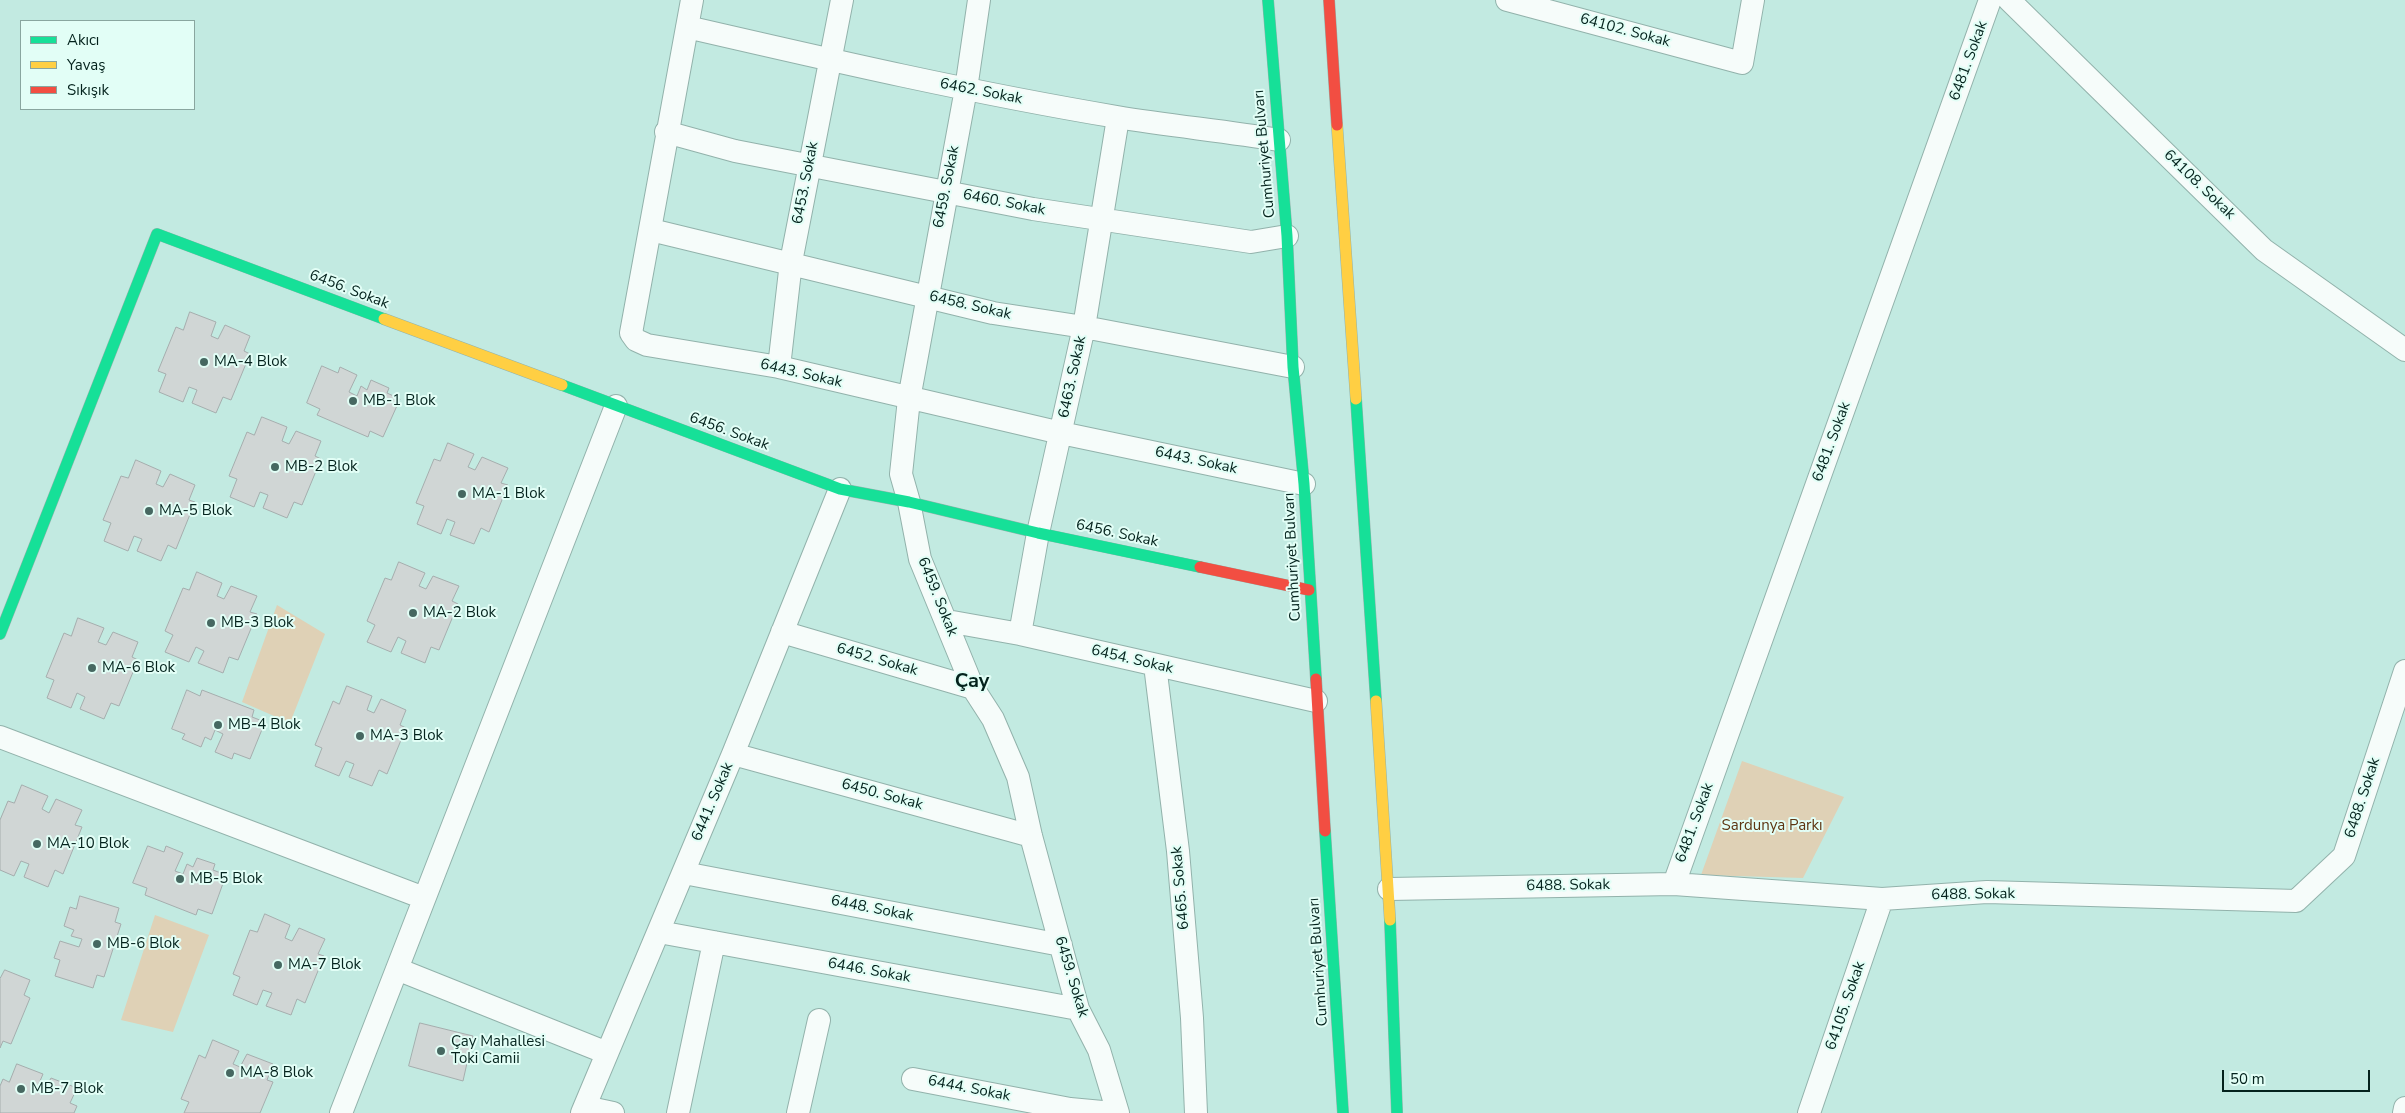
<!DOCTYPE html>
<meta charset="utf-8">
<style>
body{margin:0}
#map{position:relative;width:2405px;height:1113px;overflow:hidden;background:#c2eae1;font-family:"Nunito Sans",sans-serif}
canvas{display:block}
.legend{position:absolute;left:20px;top:20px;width:175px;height:90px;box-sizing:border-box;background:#e2fef6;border:1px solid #89a69f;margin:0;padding:6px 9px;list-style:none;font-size:15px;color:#03221c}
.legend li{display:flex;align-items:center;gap:10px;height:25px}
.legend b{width:25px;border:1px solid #89a69f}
.scale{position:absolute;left:2222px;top:1070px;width:148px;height:22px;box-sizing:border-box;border:2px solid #03221c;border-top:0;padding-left:6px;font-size:15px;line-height:18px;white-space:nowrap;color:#03221c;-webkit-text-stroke:4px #e2fef6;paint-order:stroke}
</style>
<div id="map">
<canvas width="2405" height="1113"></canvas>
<ul class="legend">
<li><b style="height:6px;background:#16e098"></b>Akıcı</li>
<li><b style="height:6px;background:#ffcf43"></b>Yavaş</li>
<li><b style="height:6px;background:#f24e42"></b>Sıkışık</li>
</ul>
<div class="scale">50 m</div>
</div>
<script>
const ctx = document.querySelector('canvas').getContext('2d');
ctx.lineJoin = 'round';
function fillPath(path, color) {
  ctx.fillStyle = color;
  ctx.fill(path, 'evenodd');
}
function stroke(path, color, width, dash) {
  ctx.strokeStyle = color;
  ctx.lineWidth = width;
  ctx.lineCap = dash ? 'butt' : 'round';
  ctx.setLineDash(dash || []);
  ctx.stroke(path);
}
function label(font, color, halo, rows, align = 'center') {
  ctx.font = font + ' "Nunito Sans",sans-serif';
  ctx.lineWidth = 4;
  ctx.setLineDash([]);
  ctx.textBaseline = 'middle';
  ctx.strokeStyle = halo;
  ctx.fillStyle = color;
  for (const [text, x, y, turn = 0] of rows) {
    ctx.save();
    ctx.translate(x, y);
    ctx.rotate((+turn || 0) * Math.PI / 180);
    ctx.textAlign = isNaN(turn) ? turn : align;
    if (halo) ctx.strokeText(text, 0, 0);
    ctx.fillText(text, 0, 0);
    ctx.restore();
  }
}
fillPath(new Path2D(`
 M 277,605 L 325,634 L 290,723 L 242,702 Z
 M 1742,761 L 1844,797 L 1803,878 L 1701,875 Z
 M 155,915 L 209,935 L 173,1032 L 121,1020 Z`), '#dfd1b6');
const building = new Path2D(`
 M 190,312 L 216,322 L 211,336 L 218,339 L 225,325 L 250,336 L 244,351 L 250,354 L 231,400 L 223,397 L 216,413 L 192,403 L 197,390 L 189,387 L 183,402 L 159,392 L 166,374 L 158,371 L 176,327 L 183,330 Z
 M 322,366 L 338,373 L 340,367 L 357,375 L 349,392 L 357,396 L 361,386 L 367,390 L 371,380 L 389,388 L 387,393 L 400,399 L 383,437 L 370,431 L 368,437 L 317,415 L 320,409 L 307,403 Z
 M 262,417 L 287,427 L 282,441 L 289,444 L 296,431 L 321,441 L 315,456 L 321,459 L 302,505 L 294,502 L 287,518 L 263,508 L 268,495 L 260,492 L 254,507 L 230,497 L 237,479 L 229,476 L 247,432 L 254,435 Z
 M 448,443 L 474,454 L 468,467 L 475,470 L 482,457 L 508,468 L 501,483 L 508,485 L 489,532 L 481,528 L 474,544 L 450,535 L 455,522 L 447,519 L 441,534 L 417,524 L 424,506 L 416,503 L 434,459 L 440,461 Z
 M 136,460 L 161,471 L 156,484 L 163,487 L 170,474 L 195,485 L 189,500 L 195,502 L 176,549 L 168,545 L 161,561 L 137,551 L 142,539 L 134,536 L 128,551 L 104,541 L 111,523 L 103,520 L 121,476 L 128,478 Z
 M 399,562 L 425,573 L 419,586 L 426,589 L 433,576 L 459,586 L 452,601 L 458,604 L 439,650 L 431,647 L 425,663 L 401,653 L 406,641 L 398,637 L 391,652 L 367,642 L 375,625 L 367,621 L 385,578 L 391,580 Z
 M 197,572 L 222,583 L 217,596 L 224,599 L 231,586 L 257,596 L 250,612 L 257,614 L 238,660 L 229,657 L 223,673 L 198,663 L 204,651 L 196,647 L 189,662 L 165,652 L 173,635 L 165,631 L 183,588 L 189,590 Z
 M 78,618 L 104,628 L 98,642 L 106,645 L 113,632 L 138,642 L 132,657 L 138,660 L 119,706 L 111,703 L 104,719 L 80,709 L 85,697 L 77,693 L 71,708 L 47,698 L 54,680 L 46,677 L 64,633 L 71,636 Z
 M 347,686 L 372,696 L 367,710 L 374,713 L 381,699 L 406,710 L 400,725 L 406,728 L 387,774 L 379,770 L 372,786 L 349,777 L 354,764 L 346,761 L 339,776 L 315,766 L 322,748 L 315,745 L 333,701 L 339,704 Z
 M 187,690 L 200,696 L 202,690 L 254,710 L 252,717 L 265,722 L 250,759 L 234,753 L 232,759 L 215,752 L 223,734 L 215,730 L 211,740 L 205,737 L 201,747 L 182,739 L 185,734 L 172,729 Z
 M 22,785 L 48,796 L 42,809 L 49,813 L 56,799 L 82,810 L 75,825 L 82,827 L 63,874 L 55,870 L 48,887 L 24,877 L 29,864 L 21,861 L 14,876 L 0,870 L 0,820 L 8,801 L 14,803 Z
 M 148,846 L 164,852 L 166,846 L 183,853 L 175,871 L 183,874 L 187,864 L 193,867 L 197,858 L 215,864 L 213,870 L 226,875 L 212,914 L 198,909 L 196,915 L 145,895 L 147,888 L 133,883 Z
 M 80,896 L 119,908 L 115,922 L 121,924 L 104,977 L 97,975 L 93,988 L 55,976 L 60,960 L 54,958 L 60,941 L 79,947 L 82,939 L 71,936 L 74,930 L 64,926 L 70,907 L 76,909 Z
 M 265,914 L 290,925 L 285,938 L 292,941 L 299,928 L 325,939 L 318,954 L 324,956 L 305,1003 L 297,999 L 291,1015 L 266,1006 L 272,993 L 263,990 L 257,1005 L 233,995 L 240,977 L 233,974 L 250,930 L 257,932 Z
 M 5,970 L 30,980 L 24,995 L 30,998 L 11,1044 L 3,1041 L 0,1048 L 0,979 Z
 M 420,1023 L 473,1036 L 463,1081 L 409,1066 Z
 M 213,1040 L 239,1051 L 233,1064 L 240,1067 L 247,1054 L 273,1064 L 267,1080 L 273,1082 L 260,1113 L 184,1113 L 189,1102 L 181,1099 L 199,1055 L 205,1058 Z
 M 17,1064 L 43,1074 L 37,1088 L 44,1091 L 51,1078 L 77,1088 L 70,1103 L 77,1106 L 74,1113 L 0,1113 L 0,1086 L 3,1079 L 9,1082 Z`);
fillPath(building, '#d0d6d5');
stroke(building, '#a5adad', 1);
const street = new Path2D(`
 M 692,0 L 631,333 L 636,340 L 647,345 L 779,367 L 1061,433 L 1304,484
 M 979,0 L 966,89 L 909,399 L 901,474 L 909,502 L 920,559 L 973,688 L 993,719 L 1018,777 L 1031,836 L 1078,1009 L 1099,1050 L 1118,1113
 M 1507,0 L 1742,63 L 1753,0
 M 2009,0 L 2264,250 L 2405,350
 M 687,27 C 830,60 973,93 1117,117 C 1171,126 1225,131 1279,140
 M 666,132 L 735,151 L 1033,209 L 1251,242 L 1287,236
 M 651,230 L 993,313 L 1084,327 L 1293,367
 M 779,367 L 791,262 L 842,0
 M 947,621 L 1020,634 L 1316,701
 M 782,632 L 973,688
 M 1020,634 L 1038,533 L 1084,327 L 1118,118
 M 1155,665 L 1178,851 L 1192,1018 L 1196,1113
 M 0,737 L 424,898
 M 733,754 L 1031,836
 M 684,873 L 1061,945
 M 1674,884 L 1990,0
 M 1389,889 L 1674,884 L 1882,899 L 1987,892 L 2296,901 L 2344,856 L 2405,671
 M 659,932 L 1078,1009
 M 397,969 L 607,1053
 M 913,1079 L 1070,1109 L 1113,1113
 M 585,1107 L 613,1113
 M 341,1113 L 616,406
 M 582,1113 L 733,754 L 840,489
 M 678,1113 L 714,942
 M 798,1113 L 819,1020
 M 1809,1113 L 1882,899
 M 2404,1113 L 2405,1108`);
const fast = new Path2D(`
 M 1268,0 L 1287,236 L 1293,367 L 1304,484 L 1316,679
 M 562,385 L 840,489 L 909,502 L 1038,533 L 1200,567
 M 1356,399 L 1376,701
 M 0,634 L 157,234 L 384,319
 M 1325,831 L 1343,1113
 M 1390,920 L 1397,1113`);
const slow = new Path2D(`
 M 1337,125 L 1356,399
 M 384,319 L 562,385
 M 1376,701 L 1390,920`);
const jam = new Path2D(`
 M 1329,0 L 1337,125
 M 1200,567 L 1309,590
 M 1316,679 L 1325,831`);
stroke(street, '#92b2ab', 24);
stroke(fast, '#92b2ab', 12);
stroke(slow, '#92b2ab', 12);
stroke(jam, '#92b2ab', 12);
stroke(street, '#f6fcfa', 22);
stroke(fast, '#16e098', 11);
stroke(slow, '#ffcf43', 11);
stroke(jam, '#f24e42', 11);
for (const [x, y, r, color] of [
 [204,362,5,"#466861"],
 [353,401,5,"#466861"],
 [275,467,5,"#466861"],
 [462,494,5,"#466861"],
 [149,511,5,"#466861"],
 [413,613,5,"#466861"],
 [211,623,5,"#466861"],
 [92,668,5,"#466861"],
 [218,725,5,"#466861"],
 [360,736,5,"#466861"],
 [37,844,5,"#466861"],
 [180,879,5,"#466861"],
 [97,944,5,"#466861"],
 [278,965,5,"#466861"],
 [441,1051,5,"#466861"],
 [230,1073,5,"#466861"],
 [21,1089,5,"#466861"]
]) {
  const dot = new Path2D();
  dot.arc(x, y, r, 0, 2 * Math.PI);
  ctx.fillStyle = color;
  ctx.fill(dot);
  stroke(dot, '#e2fef6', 2);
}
label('15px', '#03221c', '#e2fef6', [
 ["64102. Sokak",1625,31,15],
 ["6481. Sokak",1969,61,-70],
 ["6462. Sokak",981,92,11],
 ["Cumhuriyet Bulvarı",1265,154,-95],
 ["6453. Sokak",806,183,-79],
 ["64108. Sokak",2199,185,44],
 ["6459. Sokak",947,187,-79],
 ["6460. Sokak",1004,203,11],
 ["6456. Sokak",349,290,21],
 ["6458. Sokak",970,306,13],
 ["6443. Sokak",801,374,13],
 ["6463. Sokak",1073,377,-78],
 ["6456. Sokak",729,432,20],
 ["6481. Sokak",1832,442,-70],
 ["6443. Sokak",1196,461,12],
 ["6456. Sokak",1117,534,12],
 ["Cumhuriyet Bulvarı",1293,557,-93],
 ["6459. Sokak",937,597,68],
 ["6452. Sokak",877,660,16],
 ["6454. Sokak",1132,660,13],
 ["6450. Sokak",882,795,15],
 ["6488. Sokak",2363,798,-72],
 ["6441. Sokak",713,802,-67],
 ["6481. Sokak",1695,823,-70],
 ["6488. Sokak",1568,886,-1],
 ["6465. Sokak",1181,888,-95],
 ["6488. Sokak",1973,895,-1],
 ["6448. Sokak",872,909,11],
 ["Cumhuriyet Bulvarı",1319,962,-94],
 ["6446. Sokak",869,971,10],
 ["6459. Sokak",1071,977,73],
 ["64105. Sokak",1846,1006,-71],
 ["6444. Sokak",969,1089,11]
]);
label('15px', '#03221c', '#e2fef6', [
 ["MA-4 Blok",214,362],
 ["MB-1 Blok",363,401],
 ["MB-2 Blok",285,467],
 ["MA-1 Blok",472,494],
 ["MA-5 Blok",159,511],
 ["MA-2 Blok",423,613],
 ["MB-3 Blok",221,623],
 ["MA-6 Blok",102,668],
 ["MB-4 Blok",228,725],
 ["MA-3 Blok",370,736],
 ["MA-10 Blok",47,844],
 ["MB-5 Blok",190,879],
 ["MB-6 Blok",107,944],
 ["MA-7 Blok",288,965],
 ["Çay Mahallesi",451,1042],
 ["Toki Camii",451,1059],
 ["MA-8 Blok",240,1073],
 ["MB-7 Blok",31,1089]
], 'left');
label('15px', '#5e3511', '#e2fef6', [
 ["Sardunya Parkı",1772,826]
]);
label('bold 20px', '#03221c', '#e2fef6', [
 ["Çay",972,682]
]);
</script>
